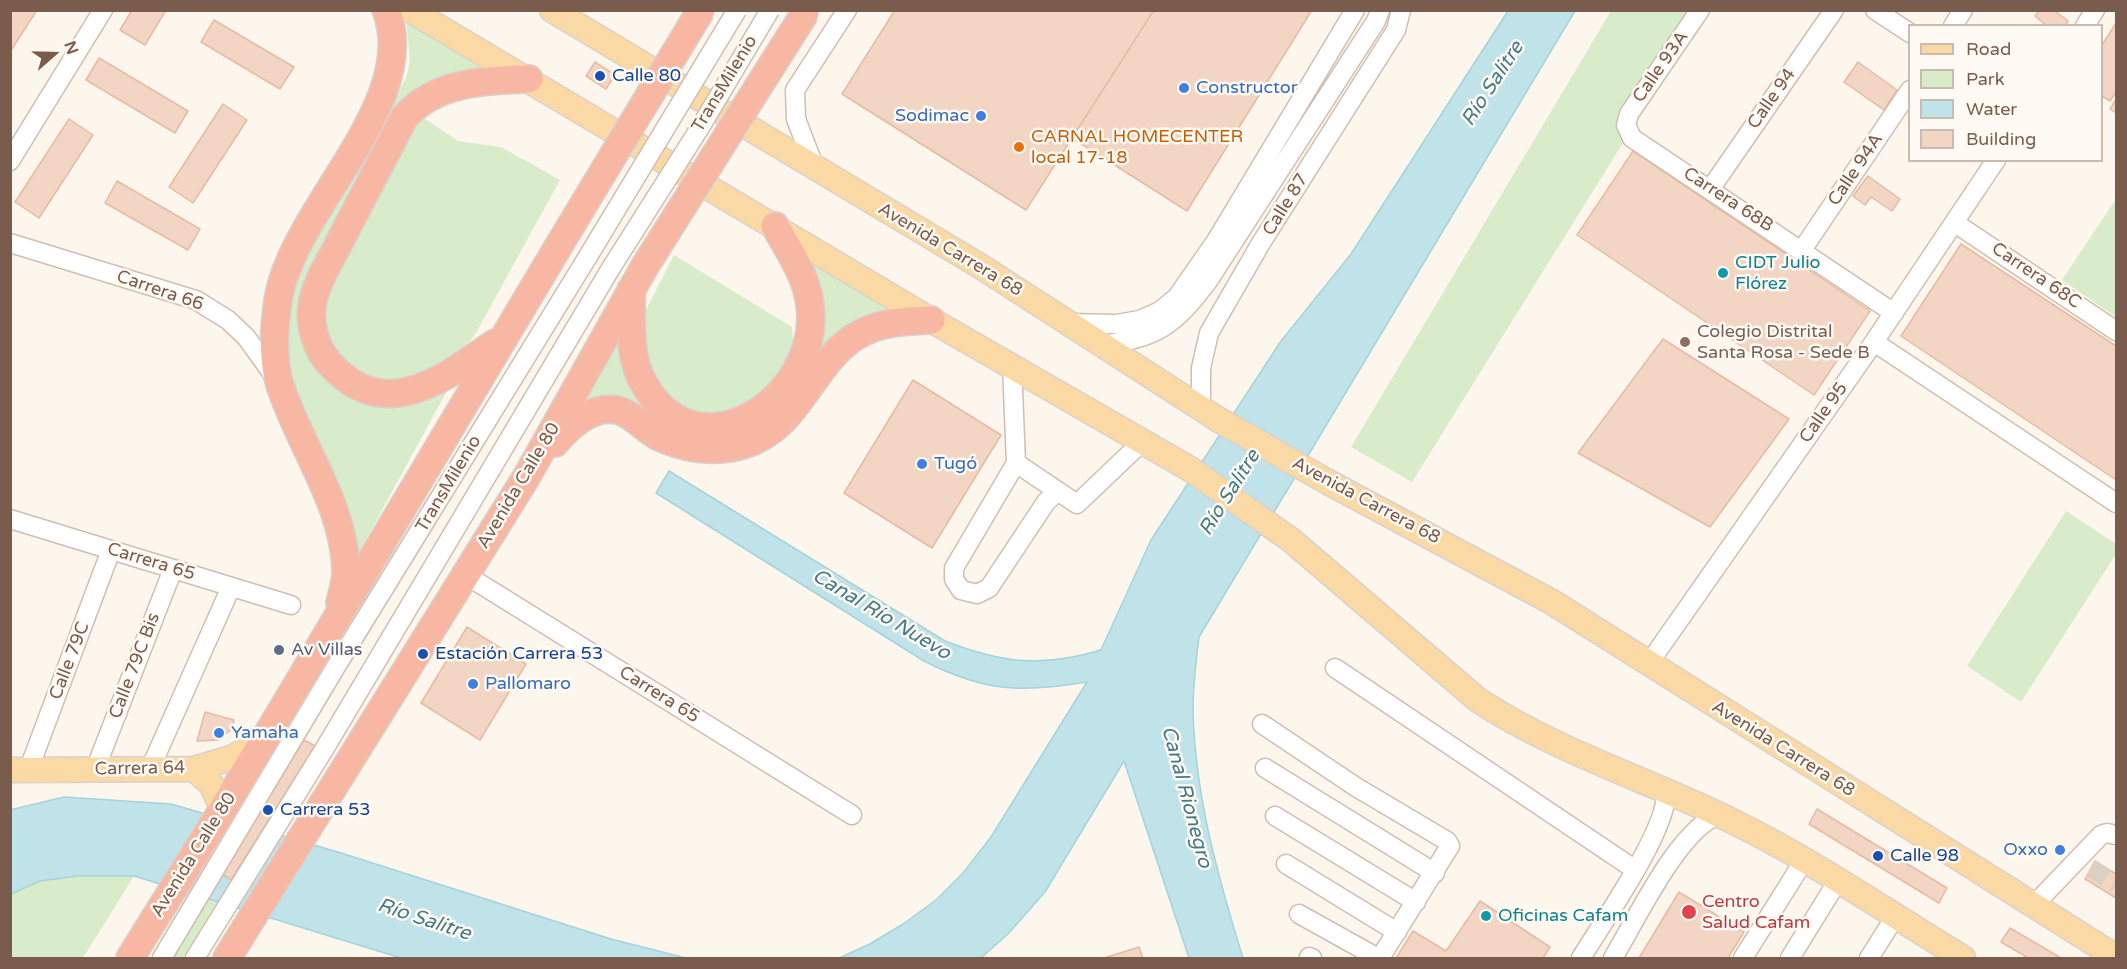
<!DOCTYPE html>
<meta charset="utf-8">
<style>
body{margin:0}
#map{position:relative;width:2127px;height:969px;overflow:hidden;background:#fdf6ec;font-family:"Varela Round",sans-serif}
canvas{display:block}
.frame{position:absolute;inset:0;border:12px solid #7a5c4d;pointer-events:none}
.legend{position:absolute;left:1908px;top:24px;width:195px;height:138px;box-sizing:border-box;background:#fffaf3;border:2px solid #cabbb1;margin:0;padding:8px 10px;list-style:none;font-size:18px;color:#7a5c4d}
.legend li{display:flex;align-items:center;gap:12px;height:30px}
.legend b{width:30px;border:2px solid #cabbb1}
.north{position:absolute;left:24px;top:24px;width:60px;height:60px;-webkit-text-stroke:4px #fffaf3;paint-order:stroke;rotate:70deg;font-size:16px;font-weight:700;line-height:24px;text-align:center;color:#7a5c4d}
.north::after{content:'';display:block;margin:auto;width:21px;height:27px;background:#7a5c4d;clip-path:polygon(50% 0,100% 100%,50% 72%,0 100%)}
</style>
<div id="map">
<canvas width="2127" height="969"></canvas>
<div class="frame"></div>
<ul class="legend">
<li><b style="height:8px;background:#fbd9a5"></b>Road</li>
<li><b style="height:16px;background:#d8ecc9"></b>Park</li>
<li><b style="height:16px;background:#bfe3e8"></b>Water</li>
<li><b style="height:16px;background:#f3d5c3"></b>Building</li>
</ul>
<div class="north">N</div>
</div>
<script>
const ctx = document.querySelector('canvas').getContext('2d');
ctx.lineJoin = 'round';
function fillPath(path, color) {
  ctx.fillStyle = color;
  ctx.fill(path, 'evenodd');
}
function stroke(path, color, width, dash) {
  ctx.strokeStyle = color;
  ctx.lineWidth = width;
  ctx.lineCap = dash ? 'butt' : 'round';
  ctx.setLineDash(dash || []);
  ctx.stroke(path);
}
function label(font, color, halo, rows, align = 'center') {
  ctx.font = font + ' "Varela Round",sans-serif';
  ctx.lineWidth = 5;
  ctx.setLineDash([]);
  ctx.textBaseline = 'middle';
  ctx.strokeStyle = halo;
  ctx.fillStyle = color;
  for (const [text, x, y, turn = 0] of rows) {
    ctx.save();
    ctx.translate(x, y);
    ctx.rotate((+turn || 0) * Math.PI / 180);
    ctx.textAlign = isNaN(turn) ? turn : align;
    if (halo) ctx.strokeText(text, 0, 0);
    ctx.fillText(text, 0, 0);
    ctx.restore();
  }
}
fillPath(new Path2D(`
 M 1611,11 L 1705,11 L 1412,482 L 1351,447 Z
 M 406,18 L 499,74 L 425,89 L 304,343 C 312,365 324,384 347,394 C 358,399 431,390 448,389 L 357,556 L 296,389 L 283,330 L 305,254 L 406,78 L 410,61 Z
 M 421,116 L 458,141 L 501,147 L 560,180 L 476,333 L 459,356 L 442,370 L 379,385 L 348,372 L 321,326 L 325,295 L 402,145 Z
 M 2116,199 L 2116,317 L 2062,280 Z
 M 674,255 L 792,327 L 794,353 L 755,404 L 726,414 L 698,416 L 676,405 L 653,381 L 643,353 L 645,312 Z
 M 810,260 L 906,316 L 807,368 C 819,328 831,299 810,260 Z
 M 625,331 L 652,414 C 624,396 609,401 578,405 Z
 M 2066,511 L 2116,544 L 2116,554 L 2021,702 L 1967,666 Z
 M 221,873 L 231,880 L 183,958 L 168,958 Z
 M 77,876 L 134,876 L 83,958 L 11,958 L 10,894 L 40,881 Z`), '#d8ecc9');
const water = new Path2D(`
 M 1508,11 L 1575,11 L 1199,637 C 1196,661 1193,686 1193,710 C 1195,796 1218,877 1243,958 L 1189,958 L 1124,761 L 1045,892 L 1008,934 L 981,958 L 839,958 L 870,944 L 903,924 L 936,900 L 963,873 L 991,837 L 1087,682 C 1021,693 985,692 924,661 L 656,493 L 669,471 L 945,641 C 1002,663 1041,668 1101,650 L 1151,540 L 1281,341 L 1351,254 Z
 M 64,797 L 171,804 L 338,852 L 611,939 L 686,958 L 401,958 L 134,876 L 77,876 L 40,881 L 11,894 L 10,810 Z`);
fillPath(water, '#bfe3e8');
stroke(water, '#a5d3da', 1.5);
const building = new Path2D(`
 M 10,10 L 37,10 L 10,52 Z
 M 132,10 L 166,10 L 145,45 L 120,30 Z
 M 895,10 L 1154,10 L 1026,210 L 842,94 Z
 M 1154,10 L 1312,10 L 1187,211 L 1072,138 Z
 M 2040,10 L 2054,10 L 2068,21 L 2065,26 L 2047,26 L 2035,16 Z
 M 214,20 L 294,67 L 280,89 L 201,42 Z
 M 2116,23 L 2116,92 L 2110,101 L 2102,96 L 2102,45 Z
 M 99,58 L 188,111 L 175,133 L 86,80 Z
 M 595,62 L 615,75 L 606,89 L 586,76 Z
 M 1858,62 L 1897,90 L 1884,110 L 1844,82 Z
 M 2116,99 L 2116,113 L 2110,109 Z
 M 223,104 L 247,120 L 193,203 L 169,187 Z
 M 69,119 L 93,135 L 39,218 L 15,202 Z
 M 1633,151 L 1870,311 L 1814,395 L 1577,235 Z
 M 1868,176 L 1900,199 L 1892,211 L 1871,197 L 1865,205 L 1853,196 Z
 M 117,181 L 200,229 L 188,250 L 105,203 Z
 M 1961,244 L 2116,346 L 2116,480 L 1901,336 Z
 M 1663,339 L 1789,419 L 1710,527 L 1578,453 Z
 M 913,380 L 1001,435 L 932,548 L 844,493 Z
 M 467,627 L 526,664 L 480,740 L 421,703 Z
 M 205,712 L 234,720 L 232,729 L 218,740 L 197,741 Z
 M 304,740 L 315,746 L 231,880 L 221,873 Z
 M 1817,809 L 1947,888 L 1939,903 L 1809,824 Z
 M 2095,861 L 2116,874 L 2116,898 L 2085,879 Z
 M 1679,892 L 1744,932 L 1728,958 L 1639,958 Z
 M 1480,901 L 1550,947 L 1543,958 L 1396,958 L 1413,931 L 1446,951 Z
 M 2010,928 L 2061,958 L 2028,958 L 2001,942 Z
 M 1139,947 L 1143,958 L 1104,958 Z`);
fillPath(building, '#f3d5c3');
stroke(building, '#e6bba3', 1.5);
stroke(new Path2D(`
 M 2091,868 L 2116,884`), '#dcd0c4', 18, [18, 9]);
const minor = new Path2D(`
 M 1700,10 L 1629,114 L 1626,125 L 1632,138 L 1894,313
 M 1875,10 L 1910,33
 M 1953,26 L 1963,10
 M 2085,26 L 2095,10
 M 10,161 L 103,10
 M 816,171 L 796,119 L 795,90 L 847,10
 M 1711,188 L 1834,10
 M 1955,223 L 2116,331
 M 10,243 L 196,300 L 228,320 L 246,337 L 275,377
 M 1802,250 L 1910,90
 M 1068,323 L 1116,324 L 1140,320 L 1160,311 L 1177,297 L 1216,241 L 1355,10
 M 1874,342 L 2116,503
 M 1101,345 C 1157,338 1174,326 1208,281 L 1376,21 L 1380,10
 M 1012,366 L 1016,463 L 1077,504 L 1143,441
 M 1201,409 L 1201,368 L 1209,333 L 1261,243 L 1396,30 L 1401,10
 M 1016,463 L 954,568 L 954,579 L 961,590 L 977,594 L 989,588 L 1046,502 L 1058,491
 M 10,519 L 291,605
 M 466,575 L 852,815
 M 1649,663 L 1874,342 L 1996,160
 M 1335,668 L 1634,869
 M 1262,724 L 1356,787 L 1447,841 L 1450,846 L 1380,958
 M 98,762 L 173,569
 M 1265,768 L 1435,873
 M 150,769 L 231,587
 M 28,771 L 111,550
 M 1275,816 L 1416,902
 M 1286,864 L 1397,932
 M 2033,906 L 2101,835 L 2107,833 L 2116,835
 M 1299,914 L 1378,958
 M 1309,957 L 1312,958
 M 162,958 L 337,665 L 587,258
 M 195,958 L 325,748 L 611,268
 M 1581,958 C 1602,923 1668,830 1666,792
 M 1613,958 C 1635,922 1679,828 1719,815
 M 1743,958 L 1803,862
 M 1790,958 L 1837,882
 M 1869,958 L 1895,917`);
const major = new Path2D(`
 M 410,10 L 931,320 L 1190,469 L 1291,540 L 1478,700 C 1559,753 1647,779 1732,821 C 1812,860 1887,912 1963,958
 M 552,10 L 980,266 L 1219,420 L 1328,482 L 1552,602 L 2116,957
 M 194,769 L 211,784 L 223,809
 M 10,770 L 194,769 L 231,758 L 264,740`);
const highway = new Path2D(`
 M 631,290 C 632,319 628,354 642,380 C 694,482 822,399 810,305 C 807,277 789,251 775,226
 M 495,343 C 443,379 386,424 331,365 C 317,351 309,326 312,306 C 315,283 331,260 341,239 C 362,199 383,159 404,118 C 434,82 486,80 529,79
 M 555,443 C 571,424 598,400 625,413 C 637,419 647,431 659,437 C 685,449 715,453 743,445 C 800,428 810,365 856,336 C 878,322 906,321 931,320
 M 340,603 C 342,593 346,582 346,572 C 345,505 300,447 280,385 C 271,356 274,324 279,295 C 296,206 422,101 386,10
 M 130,958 L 223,809 L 561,242
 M 227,958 L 527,476 L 645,266`);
stroke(minor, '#d1beb0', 21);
stroke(major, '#dad1cd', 27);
stroke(highway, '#dad1cd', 30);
stroke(minor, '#fff', 18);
stroke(major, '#fbd9a5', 24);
stroke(highway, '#f7b7a3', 27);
const minorBridge = new Path2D(`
 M 587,258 L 737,10
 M 611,268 L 701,126 L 770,10`);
const highwayBridge = new Path2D(`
 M 561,242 L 701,10
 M 645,266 L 805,13`);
stroke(minorBridge, '#d1beb0', 21, []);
stroke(highwayBridge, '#dad1cd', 30, []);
stroke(minorBridge, '#fff', 18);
stroke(highwayBridge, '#f7b7a3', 27);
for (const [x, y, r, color] of [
 [600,76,6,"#1a4fb4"],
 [1184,88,6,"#3f7fe0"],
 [981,116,6,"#3f7fe0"],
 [1019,147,6,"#e8710a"],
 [1723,273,6,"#0f9aa8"],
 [1685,342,6,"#8d6e63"],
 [922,464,6,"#3f7fe0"],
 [279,650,6,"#5c6f8a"],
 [423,654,6,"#1a4fb4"],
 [473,684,6,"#3f7fe0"],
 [219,733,6,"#3f7fe0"],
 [268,810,6,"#1a4fb4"],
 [2060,850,6,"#3f7fe0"],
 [1878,856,6,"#1a4fb4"],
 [1689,912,8,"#e0444e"],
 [1486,916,6,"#0f9aa8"]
]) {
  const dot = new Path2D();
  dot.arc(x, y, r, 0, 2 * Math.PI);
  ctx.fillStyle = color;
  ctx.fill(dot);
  stroke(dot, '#fffaf3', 2);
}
label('18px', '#7a5c4d', '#fffaf3', [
 ["Calle 93A",1661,67,-55],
 ["TransMilenio",725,84,-59],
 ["Calle 94",1772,99,-55],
 ["Calle 94A",1856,170,-56],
 ["Carrera 68B",1728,200,33],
 ["Calle 87",1286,205,-58],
 ["Avenida Carrera 68",950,250,31],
 ["Carrera 68C",2036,276,34],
 ["Carrera 66",160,291,19],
 ["Calle 95",1824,413,-55],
 ["TransMilenio",449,484,-59],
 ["Avenida Calle 80",519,486,-59],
 ["Avenida Carrera 68",1366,501,28],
 ["Carrera 65",151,562,17],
 ["Calle 79C",70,661,-69],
 ["Calle 79C Bis",135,666,-69],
 ["Carrera 65",659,695,32],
 ["Avenida Carrera 68",1783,749,32],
 ["Carrera 64",140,769,-1],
 ["Avenida Calle 80",194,855,-58]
]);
label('18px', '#164399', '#fffaf3', [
 ["Calle 80",612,76],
 ["Estación Carrera 53",435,654],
 ["Carrera 53",280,810],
 ["Calle 98",1890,856]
], 'left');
label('18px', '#366cbe', '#fffaf3', [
 ["Constructor",1196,88],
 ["Sodimac",969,116,"right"],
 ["Tugó",934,464],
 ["Pallomaro",485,684],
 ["Yamaha",231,733],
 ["Oxxo",2048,850,"right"]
], 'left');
label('18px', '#c56008', '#fffaf3', [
 ["CARNAL HOMECENTER",1031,137],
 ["local 17-18",1031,158]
], 'left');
label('18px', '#0d838f', '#fffaf3', [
 ["CIDT Julio",1735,263],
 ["Flórez",1735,284],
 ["Oficinas Cafam",1498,916]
], 'left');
label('18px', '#785e54', '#fffaf3', [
 ["Colegio Distrital",1697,332],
 ["Santa Rosa - Sede B",1697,353]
], 'left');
label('18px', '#4e5e75', '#fffaf3', [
 ["Av Villas",291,650]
], 'left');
label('18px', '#be3a42', '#fffaf3', [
 ["Centro",1702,902],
 ["Salud Cafam",1702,923]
], 'left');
label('italic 20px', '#437c86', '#fffaf3', [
 ["Río Salitre",1493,84,-57],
 ["Río Salitre",1230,493,-58],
 ["Canal Río Nuevo",881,615,31],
 ["Canal Rionegro",1186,797,75],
 ["Río Salitre",424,920,18]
]);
</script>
